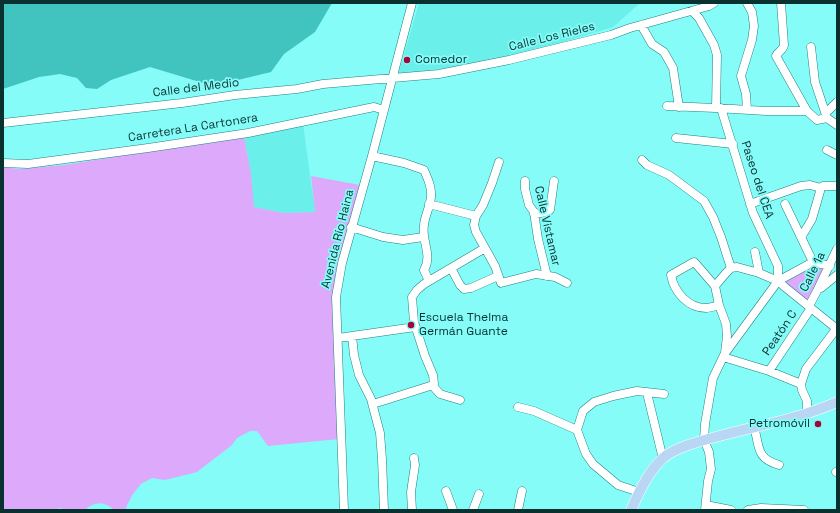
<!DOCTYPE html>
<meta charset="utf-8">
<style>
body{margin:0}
#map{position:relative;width:840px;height:513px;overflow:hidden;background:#85fcf8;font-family:"Space Grotesk",sans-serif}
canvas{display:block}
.frame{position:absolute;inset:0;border:4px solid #083130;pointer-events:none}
</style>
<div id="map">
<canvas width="840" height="513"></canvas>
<div class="frame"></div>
</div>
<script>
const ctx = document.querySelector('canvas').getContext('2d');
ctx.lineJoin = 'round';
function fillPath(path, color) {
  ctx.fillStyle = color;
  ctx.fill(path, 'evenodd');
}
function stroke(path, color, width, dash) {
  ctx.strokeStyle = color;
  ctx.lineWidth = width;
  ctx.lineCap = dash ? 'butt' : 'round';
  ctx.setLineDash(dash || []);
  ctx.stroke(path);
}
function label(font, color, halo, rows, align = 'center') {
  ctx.font = font + ' "Space Grotesk",sans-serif';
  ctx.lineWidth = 3.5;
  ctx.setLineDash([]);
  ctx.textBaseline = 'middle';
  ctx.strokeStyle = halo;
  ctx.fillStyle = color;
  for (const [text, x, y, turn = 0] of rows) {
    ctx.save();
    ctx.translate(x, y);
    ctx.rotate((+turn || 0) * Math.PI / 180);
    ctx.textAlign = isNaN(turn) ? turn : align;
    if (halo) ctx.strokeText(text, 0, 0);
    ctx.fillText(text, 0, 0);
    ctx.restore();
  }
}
fillPath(new Path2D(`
 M 419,3 L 640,3 L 613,27 L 506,59 L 398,75 Z
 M 303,124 L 315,212 L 284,213 L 253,207 L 251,173 L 244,136 Z`), '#6aefeb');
fillPath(new Path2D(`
 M 244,136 L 251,173 L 254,207 L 284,213 L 315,212 L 311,176 L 360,185 L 339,262 L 339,439 L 268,446 L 257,431 L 250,431 L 237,438 L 232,445 L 197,472 L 165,480 L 152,478 L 141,484 L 133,494 L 127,505 L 126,510 L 114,510 C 105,501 94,501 85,510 L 67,510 L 59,508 L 55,510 L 3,510 L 3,167 L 20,169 L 64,165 Z
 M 813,266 L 826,268 L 808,302 L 783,282 Z`), '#dca9fb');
fillPath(new Path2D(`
 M 3,3 L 332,3 L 315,32 L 284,54 L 271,72 L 213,86 L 150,67 L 111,80 L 97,89 L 86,88 L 77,78 L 60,74 L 39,77 L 3,89 Z`), '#41c3c0');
const minor = new Path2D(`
 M 781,3 L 784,45 C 783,51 778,51 776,56 L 807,111 L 817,120 L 827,118
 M 692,11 L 699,18 L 714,45 L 717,55 L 716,108
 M 641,25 L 652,44 L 664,52 L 673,68 L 679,107
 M 811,47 L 815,82 L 827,118 L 837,125
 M 667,106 L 716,108 L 766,111 L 807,111
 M 721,108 L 753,213 L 778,266 L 778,281
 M 747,110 L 746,94 L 741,76 L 752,40 L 754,26 L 752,12 L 747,3
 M 825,111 L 829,110 L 837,102
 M 3,123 L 182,103 L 235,95 L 297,89 L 323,84 L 439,74 L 509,60 L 611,35 L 630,28 L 709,6 L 714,3
 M 676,138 L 733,144
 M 827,150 L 837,155
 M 372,156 L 404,163 L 424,170 C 428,179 432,188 431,197 C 430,207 425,215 424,225 C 421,241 433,255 424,270 L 429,281
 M 642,160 L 647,165 L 669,175 L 704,201 L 713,217 L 721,237 L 731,268
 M 499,162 L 492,183 L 483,205 L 476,216 L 474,225 L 476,232 L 495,266 L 501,283 L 536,274 L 555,277 L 567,283
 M 3,163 L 28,164 L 148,148 L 248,133 L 374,107 L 384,110
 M 525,181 L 525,189 L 529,205 L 534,212 L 538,239 L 547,276
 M 429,204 L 476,216
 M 750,204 L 801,186 L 810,185 L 821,188 L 823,186 L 837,186
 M 785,204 L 813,262
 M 534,214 L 547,212 L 550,210 L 554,181
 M 351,227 L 383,237 L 403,240 L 423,237
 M 802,236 L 812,219 L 821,188
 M 755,252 L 759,273
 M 451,268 L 460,285 L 464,289 L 471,288 L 498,276
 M 715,286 L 726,273 L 731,268 L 737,267 L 759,273 L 778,281 L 786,288 L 837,329
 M 821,288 L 837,275
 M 809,306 L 817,291 L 837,249
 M 352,336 L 354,355 L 359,375 L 371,399 L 380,433 L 382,459 L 384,510
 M 338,338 L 415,327
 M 726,352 L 778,281 L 813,262 L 830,266
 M 723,357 L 769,371 L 801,384
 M 769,371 L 811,308
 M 432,385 L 440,394 L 460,400
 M 647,393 L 663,459
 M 373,404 L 430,386 L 434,384 L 433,375 L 425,356 L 414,322 L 412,297 L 417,290 L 424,284 L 485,248
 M 518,407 L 534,411 L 577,430
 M 807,412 L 807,401 L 802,390 L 801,384 L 806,369 L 837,328
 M 754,427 C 760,446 755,458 779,465
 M 836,472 L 837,472
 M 446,491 L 453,510
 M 639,492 L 618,485 L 593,464 L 586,454 L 577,430 L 583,411 L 594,402 L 613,396 L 637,391 L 664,394
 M 706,505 L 731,510
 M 344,510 L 336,297 L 342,263 L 372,156 L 412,3
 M 412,510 L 411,492 L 415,465 L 414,458
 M 473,510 L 479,494
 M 518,510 L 522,491
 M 705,510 L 708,481 L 711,469 L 709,452 L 704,440 L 705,424 L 713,378 L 725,353 L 727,336 L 726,324 L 719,305 L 715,286 L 696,264 L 694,262 L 671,275 C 674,292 688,308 706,308 C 710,308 715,306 719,305
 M 748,510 L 761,508 L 804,510`);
const major = new Path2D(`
 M 631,510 C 639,492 648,472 663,458 C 677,446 705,440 723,435 C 761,425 801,418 837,402`);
stroke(minor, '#208380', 9);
stroke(major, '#fff', 11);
stroke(minor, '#fff', 8);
stroke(major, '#bad6f5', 10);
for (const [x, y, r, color] of [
 [407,60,4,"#a3063b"],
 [411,325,4,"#a3063b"],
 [818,424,4,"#a3063b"]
]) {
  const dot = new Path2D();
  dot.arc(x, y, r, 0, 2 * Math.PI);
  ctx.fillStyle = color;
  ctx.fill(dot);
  stroke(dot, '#85fcf8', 1.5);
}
label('12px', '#083130', '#85fcf8', [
 ["Calle Los Rieles",552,37,-14],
 ["Calle del Medio",196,88,-7],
 ["Carretera La Cartonera",193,128,-9],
 ["Paseo del CEA",757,180,72],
 ["Calle Vistamar",547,226,77],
 ["Avenida Río Haina",338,239,-76],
 ["Calle 1a",813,272,-64],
 ["Peatón C",780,333,-56]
]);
label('12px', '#083130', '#85fcf8', [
 ["Comedor",415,60],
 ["Escuela Thelma",419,318],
 ["Germán Guante",419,332],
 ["Petromóvil",810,424,"right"]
], 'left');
</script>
